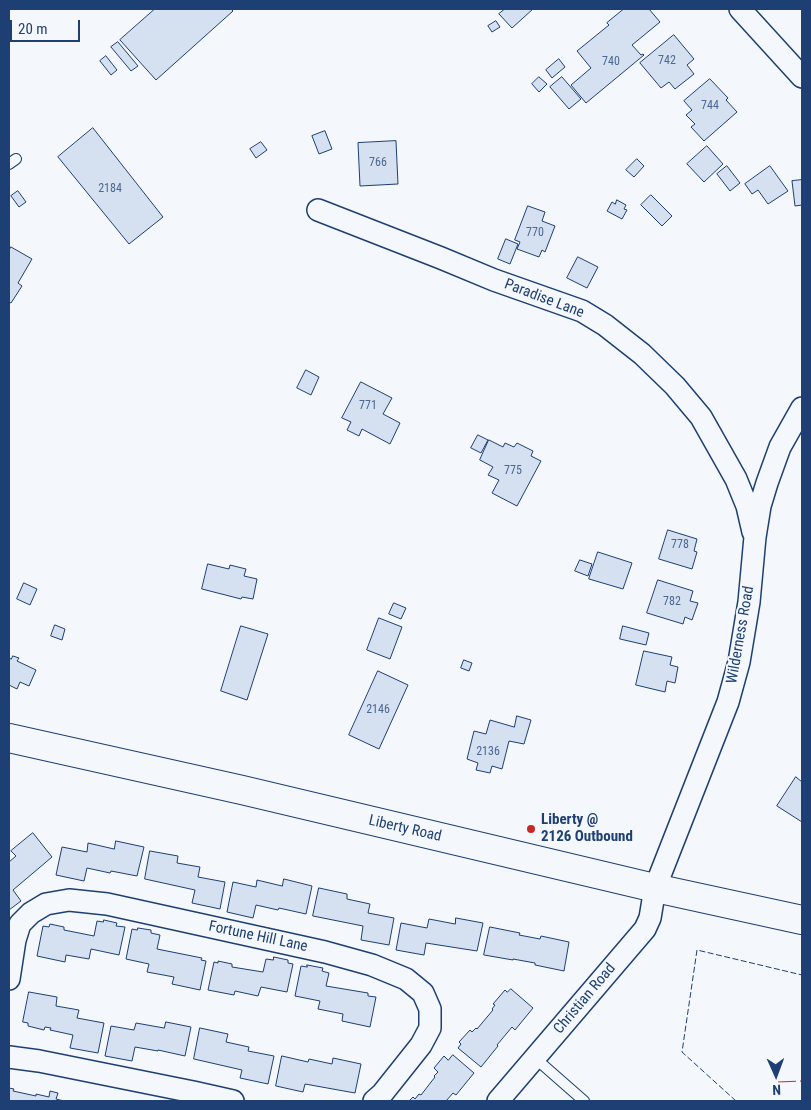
<!DOCTYPE html>
<style>
body{margin:0}
#map{position:relative;width:811px;height:1110px;overflow:hidden;background:#f4f7fb;font-family:"Roboto Condensed",sans-serif}
canvas{display:block}
.frame{position:absolute;inset:0;border:10px solid #1d3f73;pointer-events:none}
.north{position:absolute;left:751px;top:1050px;width:50px;height:50px;-webkit-text-stroke:4px #f4f7fb;paint-order:stroke;rotate:178deg;font-size:14px;font-weight:700;line-height:20px;text-align:center;color:#1d3f73}
.north::after{content:'';display:block;margin:auto;width:18px;height:22px;background:#1d3f73;clip-path:polygon(50% 0,100% 100%,50% 72%,0 100%)}
.scale{position:absolute;left:10px;top:20px;width:70px;height:22px;box-sizing:border-box;border:2px solid #1d3f73;border-top:0;padding-left:6px;font-size:15px;line-height:18px;white-space:nowrap;color:#1d3f73;-webkit-text-stroke:4px #f4f7fb;paint-order:stroke}
</style>
<div id="map">
<canvas width="811" height="1110"></canvas>
<div class="frame"></div>
<div class="north">N</div>
<div class="scale">20 m</div>
</div>
<script>
const ctx = document.querySelector('canvas').getContext('2d');
ctx.lineJoin = 'round';
function fillPath(path, color) {
  ctx.fillStyle = color;
  ctx.fill(path, 'evenodd');
}
function stroke(path, color, width, dash) {
  ctx.strokeStyle = color;
  ctx.lineWidth = width;
  ctx.lineCap = dash ? 'butt' : 'round';
  ctx.setLineDash(dash || []);
  ctx.stroke(path);
}
function label(font, color, halo, rows, align = 'center') {
  ctx.font = font + ' "Roboto Condensed",sans-serif';
  ctx.lineWidth = 4;
  ctx.setLineDash([]);
  ctx.textBaseline = 'middle';
  ctx.strokeStyle = halo;
  ctx.fillStyle = color;
  for (const [text, x, y, turn = 0] of rows) {
    ctx.save();
    ctx.translate(x, y);
    ctx.rotate((+turn || 0) * Math.PI / 180);
    ctx.textAlign = isNaN(turn) ? turn : align;
    if (halo) ctx.strokeText(text, 0, 0);
    ctx.fillText(text, 0, 0);
    ctx.restore();
  }
}
const building = new Path2D(`
 M 155,9 L 231,9 L 233,11 L 156,80 L 120,40 Z
 M 505,9 L 533,9 L 512,28 L 499,14 Z
 M 624,9 L 649,9 L 660,22 L 632,45 L 641,55 L 643,54 L 644,55 L 586,103 L 571,85 L 591,68 L 577,51 L 609,25 L 607,23 Z
 M 496,21 L 500,27 L 492,32 L 488,26 Z
 M 674,35 L 694,59 L 687,65 L 694,74 L 675,89 L 669,82 L 661,88 L 640,63 Z
 M 118,42 L 138,66 L 131,71 L 111,47 Z
 M 106,56 L 117,70 L 111,75 L 100,61 Z
 M 559,59 L 565,67 L 552,78 L 546,70 Z
 M 539,77 L 547,84 L 539,92 L 532,84 Z
 M 562,77 L 581,99 L 569,109 L 550,87 Z
 M 710,79 L 728,98 L 726,100 L 737,112 L 704,141 L 691,127 L 695,124 L 686,115 L 692,110 L 684,101 Z
 M 93,128 L 163,217 L 129,244 L 58,157 Z
 M 325,131 L 332,149 L 319,154 L 312,136 Z
 M 396,141 L 398,184 L 360,186 L 358,143 Z
 M 261,142 L 267,150 L 256,158 L 250,149 Z
 M 707,146 L 723,164 L 704,182 L 687,164 Z
 M 637,159 L 644,166 L 634,177 L 626,170 Z
 M 727,166 L 740,183 L 730,191 L 717,174 Z
 M 770,166 L 788,191 L 768,204 L 758,190 L 752,194 L 745,184 Z
 M 802,180 L 802,205 L 795,206 L 792,181 Z
 M 18,191 L 26,202 L 19,207 L 11,196 Z
 M 651,195 L 672,216 L 662,226 L 641,205 Z
 M 617,200 L 626,205 L 624,209 L 627,210 L 622,219 L 607,211 L 612,202 L 615,204 Z
 M 528,206 L 545,212 L 542,221 L 555,226 L 545,252 L 542,250 L 539,257 L 517,249 L 520,242 L 515,240 Z
 M 506,239 L 518,244 L 510,264 L 498,259 Z
 M 11,247 L 32,259 L 18,283 L 22,286 L 11,303 L 9,302 L 9,251 Z
 M 578,257 L 598,267 L 587,288 L 567,278 Z
 M 306,370 L 319,377 L 311,395 L 297,388 Z
 M 361,382 L 392,398 L 383,414 L 400,423 L 390,444 L 362,429 L 359,436 L 347,430 L 351,422 L 342,418 Z
 M 478,435 L 488,440 L 481,453 L 471,448 Z
 M 489,440 L 503,447 L 505,443 L 514,447 L 517,443 L 533,451 L 531,456 L 541,461 L 517,506 L 492,493 L 499,480 L 488,475 L 493,467 L 480,460 Z
 M 668,530 L 697,539 L 694,551 L 697,552 L 692,569 L 659,559 Z
 M 598,552 L 632,563 L 623,589 L 589,579 Z
 M 580,560 L 592,564 L 588,576 L 575,571 Z
 M 208,564 L 229,569 L 230,565 L 246,569 L 244,576 L 257,579 L 253,599 L 242,597 L 241,599 L 202,589 Z
 M 658,580 L 693,591 L 690,601 L 698,603 L 692,620 L 685,617 L 683,624 L 647,613 Z
 M 24,583 L 37,589 L 30,605 L 17,599 Z
 M 394,603 L 406,608 L 401,619 L 389,614 Z
 M 379,618 L 402,627 L 390,659 L 367,650 Z
 M 55,625 L 65,629 L 62,640 L 51,636 Z
 M 241,626 L 268,634 L 247,700 L 221,691 Z
 M 623,626 L 649,633 L 646,645 L 620,639 Z
 M 644,651 L 672,657 L 670,665 L 678,667 L 675,683 L 667,681 L 665,692 L 636,685 Z
 M 13,656 L 19,658 L 17,661 L 36,670 L 29,686 L 20,682 L 17,689 L 9,685 L 9,658 L 11,659 Z
 M 464,660 L 472,663 L 469,671 L 461,668 Z
 M 378,671 L 408,685 L 379,749 L 349,735 Z
 M 517,716 L 531,720 L 524,744 L 509,741 L 502,769 L 492,766 L 490,773 L 476,770 L 478,763 L 467,759 L 474,731 L 486,734 L 490,720 L 514,727 Z
 M 796,777 L 802,782 L 802,822 L 777,806 Z
 M 33,833 L 52,857 L 13,890 L 21,901 L 9,910 L 9,862 L 16,856 L 11,851 Z
 M 116,841 L 144,847 L 137,876 L 111,871 L 110,873 L 87,868 L 84,881 L 56,875 L 62,847 L 87,852 L 88,843 L 114,849 Z
 M 150,851 L 178,856 L 177,863 L 200,867 L 198,877 L 225,882 L 220,909 L 192,903 L 195,890 L 145,879 Z
 M 284,879 L 312,886 L 306,914 L 279,908 L 278,910 L 256,905 L 253,918 L 227,912 L 233,882 L 256,887 L 257,880 L 282,886 Z
 M 319,888 L 347,894 L 347,899 L 370,904 L 368,913 L 394,918 L 389,945 L 361,940 L 363,926 L 313,916 Z
 M 456,918 L 483,923 L 477,951 L 426,943 L 424,955 L 396,950 L 401,923 L 427,928 L 429,919 L 455,924 Z
 M 104,920 L 117,923 L 116,926 L 125,927 L 119,955 L 91,949 L 89,959 L 66,955 L 65,962 L 37,956 L 43,926 L 49,927 L 50,924 L 64,927 L 64,930 L 94,936 L 97,921 L 103,922 Z
 M 490,927 L 520,933 L 519,935 L 540,939 L 541,936 L 569,942 L 564,971 L 535,965 L 535,963 L 513,959 L 513,960 L 484,955 Z
 M 138,928 L 151,930 L 151,933 L 160,935 L 157,949 L 202,958 L 201,960 L 206,961 L 200,990 L 172,984 L 174,977 L 147,972 L 149,964 L 126,959 L 132,929 L 137,930 Z
 M 274,957 L 288,960 L 288,963 L 293,964 L 287,992 L 261,987 L 258,996 L 235,991 L 234,995 L 208,990 L 214,962 L 218,963 L 218,961 L 232,964 L 232,967 L 263,972 L 266,959 L 273,960 Z
 M 307,965 L 323,968 L 322,971 L 329,973 L 326,986 L 368,993 L 368,996 L 376,997 L 370,1027 L 342,1021 L 343,1014 L 318,1009 L 320,1001 L 295,996 L 301,966 L 307,967 Z
 M 511,989 L 533,1008 L 515,1030 L 512,1027 L 497,1045 L 498,1046 L 481,1067 L 458,1048 L 461,1044 L 459,1042 L 470,1030 L 472,1032 L 476,1028 L 477,1029 L 493,1010 L 492,1009 L 495,1005 L 493,1004 L 505,990 L 507,992 Z
 M 29,992 L 57,997 L 56,1006 L 79,1010 L 77,1018 L 104,1023 L 98,1053 L 70,1048 L 73,1035 L 50,1030 L 51,1028 L 45,1027 L 44,1030 L 28,1026 L 28,1023 L 23,1022 Z
 M 166,1022 L 191,1027 L 185,1056 L 158,1050 L 158,1051 L 135,1047 L 132,1061 L 105,1056 L 111,1026 L 134,1030 L 136,1023 L 164,1028 Z
 M 200,1028 L 228,1034 L 226,1042 L 249,1047 L 248,1051 L 274,1056 L 268,1084 L 240,1078 L 242,1070 L 194,1059 Z
 M 453,1055 L 474,1073 L 456,1095 L 453,1093 L 446,1101 L 409,1101 L 413,1097 L 415,1099 L 419,1094 L 421,1095 L 435,1077 L 434,1076 L 438,1072 L 434,1068 L 444,1056 L 448,1060 Z
 M 282,1056 L 308,1062 L 309,1059 L 332,1064 L 333,1058 L 361,1064 L 355,1093 L 305,1084 L 303,1092 L 276,1086 Z
 M 9,1088 L 14,1089 L 13,1091 L 36,1096 L 36,1094 L 49,1097 L 50,1091 L 58,1093 L 56,1099 L 64,1101 L 9,1101 Z`);
fillPath(building, '#d5e0f0');
stroke(building, '#1d3f73', 1);
const service = new Path2D(`
 M 9,164 L 16,159
 M 535,1058 L 584,1101`);
const minor = new Path2D(`
 M 740,9 L 802,77
 M 318,210 L 441,258 L 494,280 L 582,311 L 605,325 L 642,354 L 675,386 L 701,417 L 736,479 L 747,506 L 753,532
 M 9,979 L 15,940 L 20,924 L 31,913 L 46,904 L 69,900 L 107,904 L 325,952 L 372,965 L 406,979 L 423,993 L 430,1009 L 430,1028 L 421,1045 L 382,1094 L 374,1101
 M 9,1057 L 39,1061 L 193,1092 L 233,1101
 M 498,1101 L 645,929 L 650,918 L 655,888 L 728,702 L 739,662 L 749,602 L 755,537 L 760,506 L 767,483 L 780,447 L 802,408`);
const secondary = new Path2D(`
 M 9,738 L 242,790 L 655,888 L 802,920`);
stroke(service, '#1d3f73', 12);
stroke(minor, '#1d3f73', 24);
stroke(secondary, '#1d3f73', 30);
stroke(service, '#f4f7fb', 10);
stroke(minor, '#f4f7fb', 21);
stroke(secondary, '#f4f7fb', 28);
stroke(new Path2D(`
 M 736,1101 L 682,1052 L 697,950 L 802,975`), '#1d3f73', 1, [6, 2.5]);
stroke(new Path2D(`
 M 778,1082 L 802,1081`), '#c62828', 1, [18, 4, 2.5, 4]);
for (const [x, y, r, color] of [
 [531,829,5,"#c62828"]
]) {
  const dot = new Path2D();
  dot.arc(x, y, r, 0, 2 * Math.PI);
  ctx.fillStyle = color;
  ctx.fill(dot);
  stroke(dot, '#f4f7fb', 2);
}
label('12px', '#4b6792', null, [
 ["742",667,61],
 ["740",611,62],
 ["744",710,106],
 ["766",378,163],
 ["2184",110,189],
 ["770",535,233],
 ["771",368,406],
 ["775",513,471],
 ["778",680,545],
 ["782",672,602],
 ["2146",378,710],
 ["2136",488,752]
]);
label('15px', '#1d3f73', '#f4f7fb', [
 ["Paradise Lane",544,299,21],
 ["Wilderness Road",741,635,-80],
 ["Liberty Road",405,829,13],
 ["Fortune Hill Lane",258,937,12],
 ["Christian Road",585,999,-50]
]);
label('bold 15px', '#1d3f73', '#f4f7fb', [
 ["Liberty @",541,820],
 ["2126 Outbound",541,837]
], 'left');
</script>
